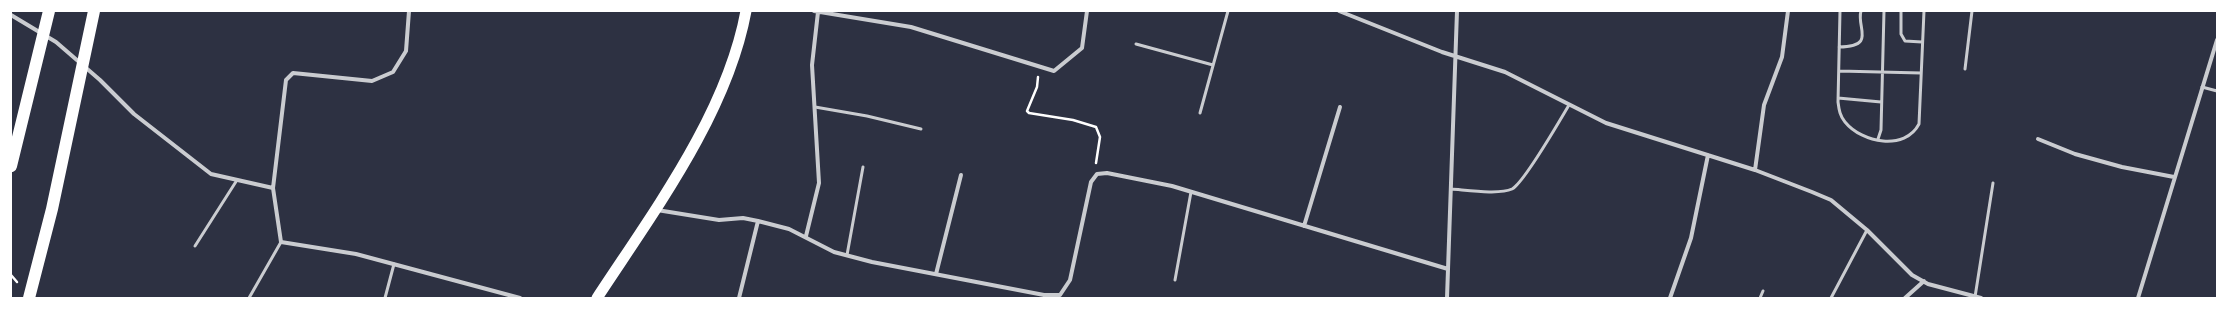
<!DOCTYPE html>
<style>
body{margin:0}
#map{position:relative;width:2228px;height:309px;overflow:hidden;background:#2d3142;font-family:"PT Serif",serif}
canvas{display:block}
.frame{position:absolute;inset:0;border:12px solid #fff;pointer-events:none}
</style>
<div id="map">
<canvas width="2228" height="309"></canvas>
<div class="frame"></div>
</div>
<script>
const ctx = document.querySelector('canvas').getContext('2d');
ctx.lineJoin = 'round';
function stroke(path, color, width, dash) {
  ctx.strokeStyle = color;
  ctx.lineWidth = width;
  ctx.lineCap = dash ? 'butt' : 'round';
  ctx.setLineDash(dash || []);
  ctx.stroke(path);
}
stroke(new Path2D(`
 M 1038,77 L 1037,87 L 1027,111 L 1029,113 L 1073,120 L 1096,127 L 1100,137 L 1096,163
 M 11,275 L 17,282`), '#fff', 2.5);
stroke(new Path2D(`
 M 1840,11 L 1838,102 C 1839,110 1840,116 1845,122 C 1862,143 1905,151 1919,124 L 1924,11
 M 1901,11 L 1901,34 L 1905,41 L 1922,42
 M 1136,44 L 1213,65
 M 1839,47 C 1877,47 1856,27 1861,11
 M 1965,69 L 1972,11
 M 1839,71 L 1921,73
 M 2202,87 L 2217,91
 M 1838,98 L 1881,102
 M 815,107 L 867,116 L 921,129
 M 1200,113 L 1228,11
 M 1878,139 L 1881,130 L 1884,11
 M 1451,189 C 1466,190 1499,195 1512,189 C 1524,183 1560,120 1569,105
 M 195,246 L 237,180
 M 847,255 L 863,167
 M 1175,280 L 1191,192
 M 1975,297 L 1993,183
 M 249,298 L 281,242
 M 385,298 L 394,264
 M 1760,298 L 1763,291
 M 1831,298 L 1867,230`), '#caccd0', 3);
stroke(new Path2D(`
 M 409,11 L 406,51 L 393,72 L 372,81 L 293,73 L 286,80 L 273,188 L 281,242 L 356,254 L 520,298
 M 814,11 L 911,27 L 1054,71 L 1082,48 L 1087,11
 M 1339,11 L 1442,52 L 1505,72 L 1606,123 L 1755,170 L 1812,192 L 1831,200 L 1867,230 L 1912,275 L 1928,284 L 1981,298
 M 11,15 L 56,42 L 100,80 L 134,114 L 211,174 L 273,188
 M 2038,139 L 2075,154 L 2122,167 L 2174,177
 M 1755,170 L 1764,105 L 1782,57 L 1788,11
 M 657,210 L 719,220 L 743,218 L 758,221 L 789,229 L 834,252 L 872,262 L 1044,295 L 1060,295 L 1070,280 L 1091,182 L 1097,174 L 1107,173 L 1172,186 L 1448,269
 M 1304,226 L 1340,107
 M 806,236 L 819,183 L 812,65 L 818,12
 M 936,274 L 961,175
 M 739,298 L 758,221
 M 1447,298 L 1457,11
 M 1670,298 L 1691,238 L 1708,155
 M 1905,298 L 1924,281
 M 2138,298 L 2217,40`), '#caccd0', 4);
stroke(new Path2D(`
 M 597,298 C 654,211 727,114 746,11`), '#fff', 11);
stroke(new Path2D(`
 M 11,166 L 49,11
 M 29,298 L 52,209 L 94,11`), '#fff', 12);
</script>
